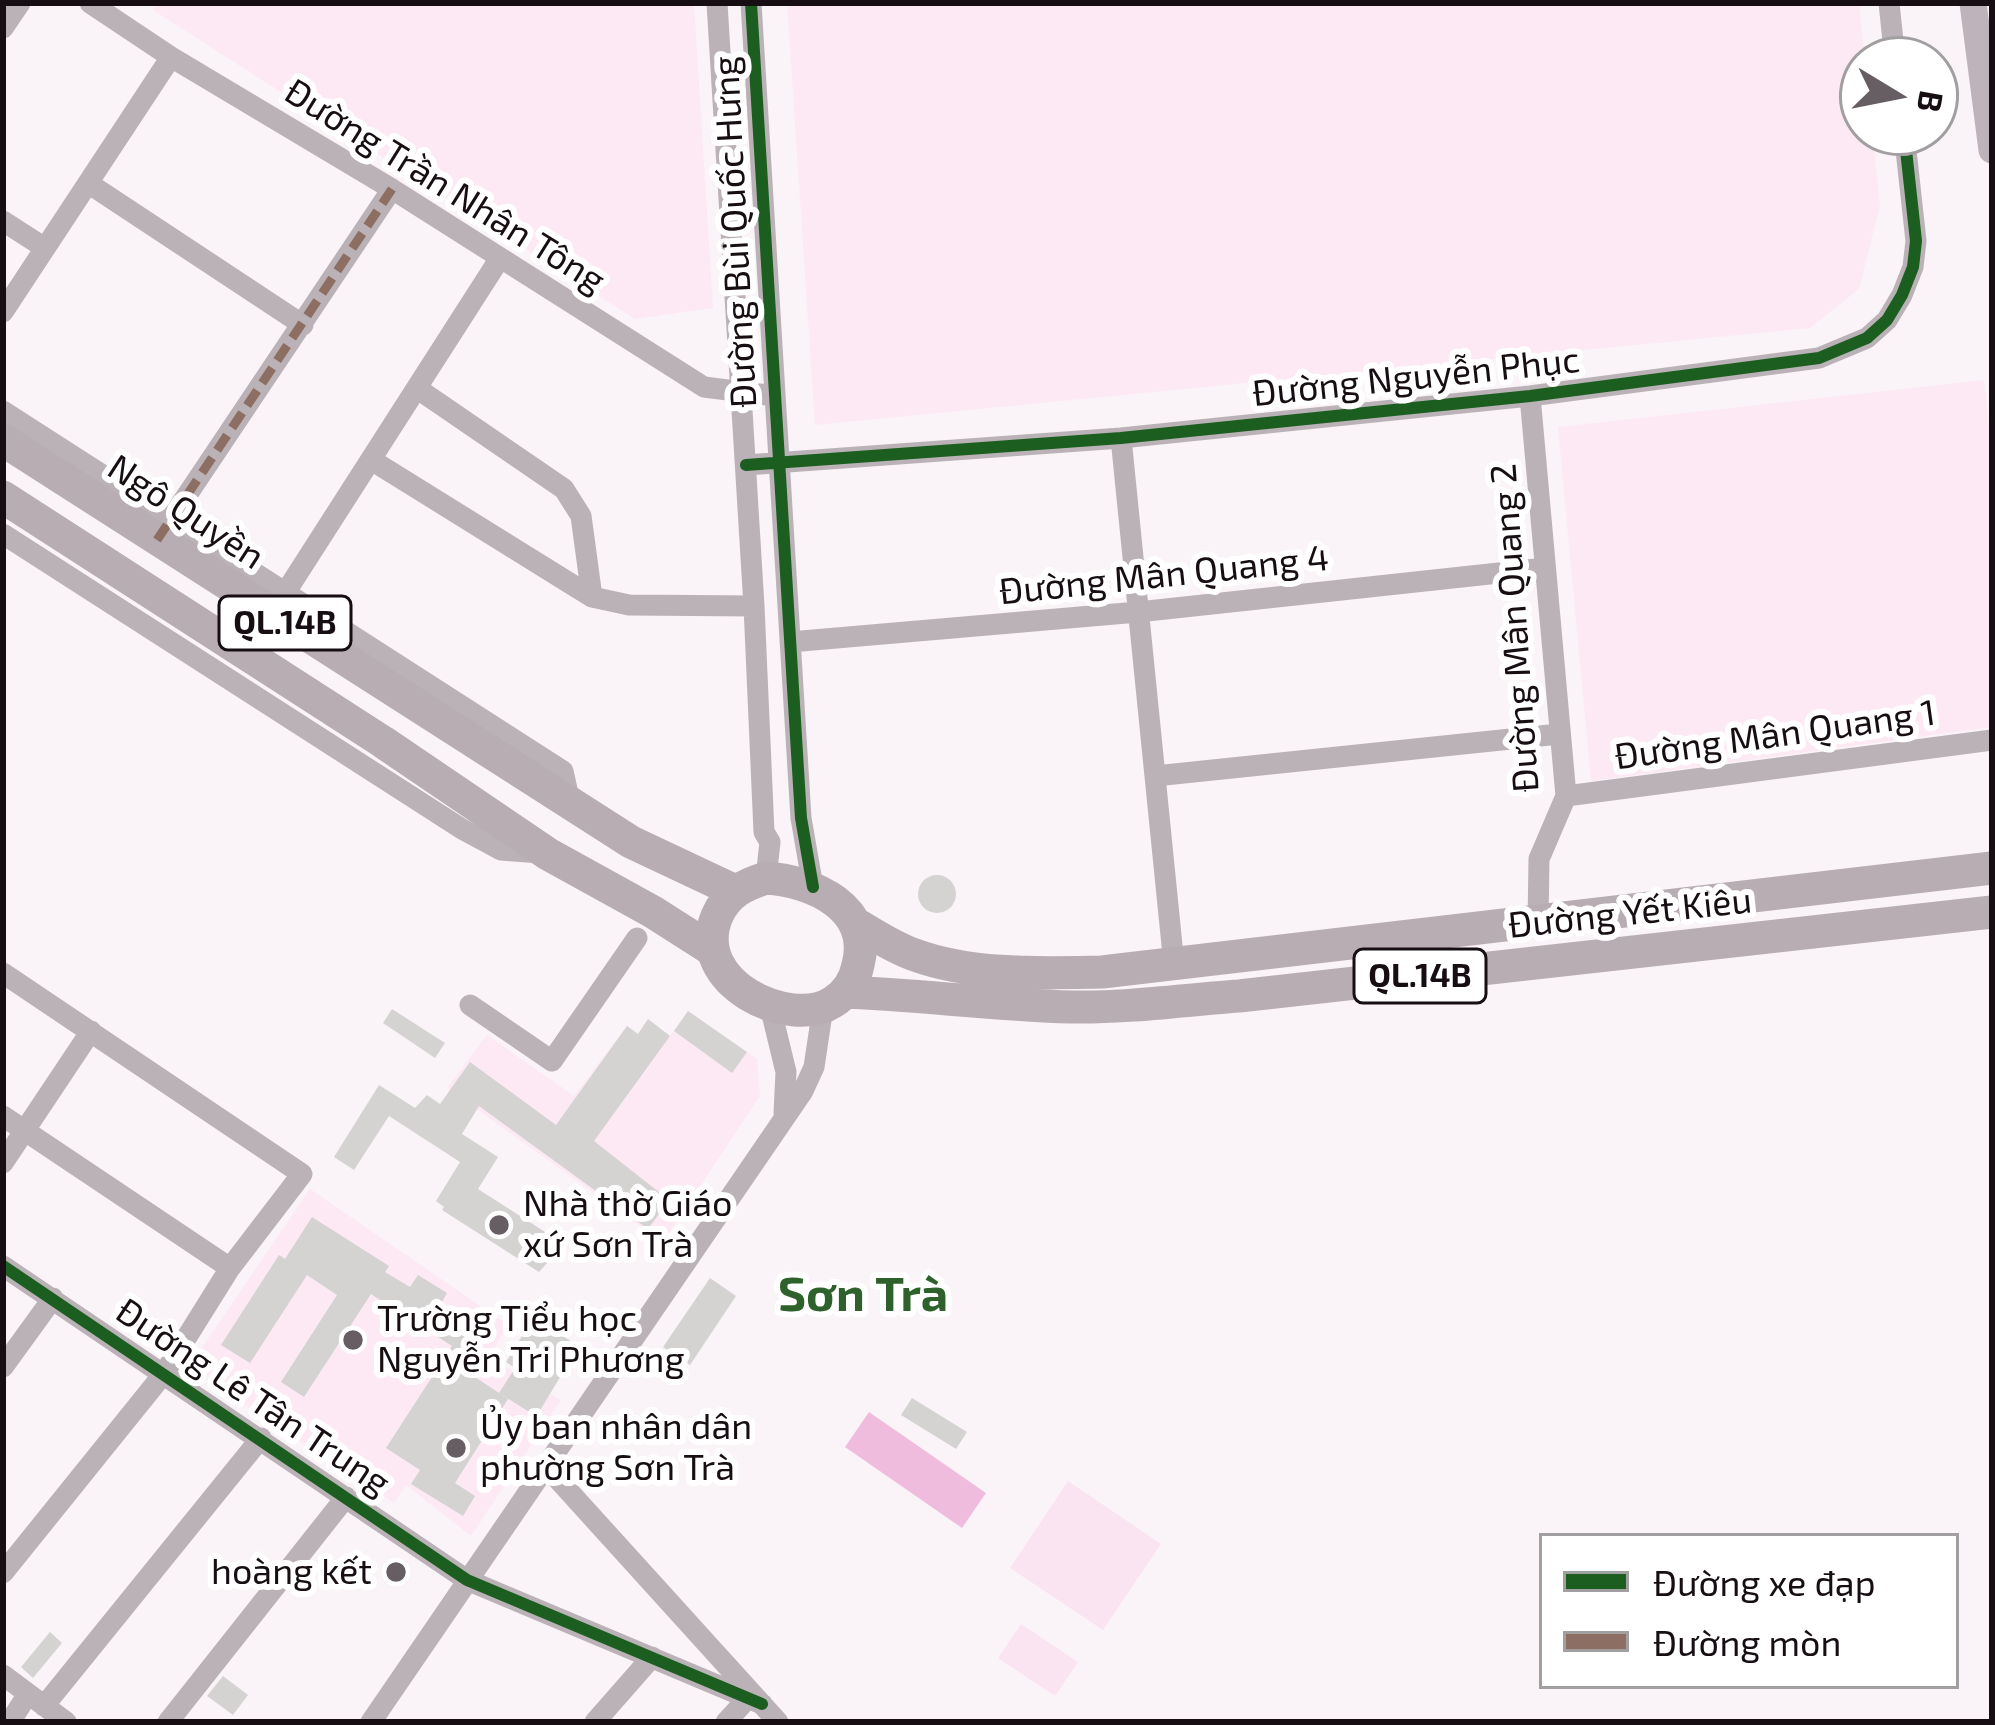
<!DOCTYPE html>
<meta charset="utf-8">
<style>
body{margin:0}
#map{position:relative;width:1995px;height:1725px;overflow:hidden;background:#faf3f7;font-family:"Exo 2",sans-serif}
canvas{display:block}
.frame{position:absolute;inset:0;border:6px solid #160e13;pointer-events:none}
.legend{position:absolute;left:1539px;top:1533px;width:420px;height:156px;box-sizing:border-box;background:#fff;border:3px solid #a29fa1;margin:0;padding:15px 21px;list-style:none;font-size:36px;color:#160e13}
.legend li{display:flex;align-items:center;gap:24px;height:60px}
.legend b{width:60px;border:3px solid #a29fa1}
.north{position:absolute;left:1839px;top:36px;width:120px;height:120px;box-sizing:border-box;background:#fff;border:3px solid #a29fa1;border-radius:50%;rotate:100deg;font-size:33px;font-weight:700;line-height:48px;text-align:center;color:#160e13}
.north::after{content:'';display:block;margin:auto;width:42px;height:54px;background:#665e63;clip-path:polygon(50% 0,100% 100%,50% 72%,0 100%)}
</style>
<div id="map">
<canvas width="1995" height="1725"></canvas>
<div class="frame"></div>
<ul class="legend">
<li><b style="height:15px;background:#1b5e20"></b>Đường xe đạp</li>
<li><b style="height:15px;background:#8d6e63"></b>Đường mòn</li>
</ul>
<div class="north">B</div>
</div>
<script>
const ctx = document.querySelector('canvas').getContext('2d');
ctx.lineJoin = 'round';
function fillPath(path, color) {
  ctx.fillStyle = color;
  ctx.fill(path, 'evenodd');
}
function stroke(path, color, width, dash) {
  ctx.strokeStyle = color;
  ctx.lineWidth = width;
  ctx.lineCap = dash ? 'butt' : 'round';
  ctx.setLineDash(dash || []);
  ctx.stroke(path);
}
function label(font, color, halo, rows, align = 'center') {
  ctx.font = font + ' "Exo 2",sans-serif';
  ctx.lineWidth = 12;
  ctx.setLineDash([]);
  ctx.textBaseline = 'middle';
  ctx.strokeStyle = halo;
  ctx.fillStyle = color;
  for (const [text, x, y, turn = 0] of rows) {
    ctx.save();
    ctx.translate(x, y);
    ctx.rotate((+turn || 0) * Math.PI / 180);
    ctx.textAlign = isNaN(turn) ? turn : align;
    if (halo) ctx.strokeText(text, 0, 0);
    ctx.fillText(text, 0, 0);
    ctx.restore();
  }
}
fillPath(new Path2D(`
 M 158,3 L 694,3 L 713,308 L 635,319 L 153,10 Z
 M 787,3 L 1859,3 L 1865,60 L 1863,132 L 1872,132 L 1880,205 L 1859,289 L 1810,328 L 815,425 Z
 M 1984,380 L 1992,456 L 1992,727 L 1591,781 L 1558,427 Z
 M 688,1011 L 757,1059 L 760,1096 L 663,1242 L 447,1088 L 487,1035 L 574,1096 L 627,1026 L 638,1034 L 648,1019 L 670,1036 Z
 M 310,1189 L 508,1325 L 489,1357 L 561,1400 L 471,1536 L 406,1485 L 394,1503 L 199,1374 L 197,1355 Z`), '#fce9f4');
fillPath(new Path2D(`
 M 1068,1481 L 1161,1544 L 1103,1630 L 1010,1568 Z
 M 1021,1624 L 1078,1662 L 1055,1696 L 998,1658 Z`), '#fbe4f2');
fillPath(new Path2D(`
 M 869,1412 L 986,1493 L 962,1528 L 845,1447 Z`), '#f0bcde');
fillPath(new Path2D(`
 M918 894a19 19 0 1 1 38 0a19 19 0 1 1-38 0Z
 M 392,1009 L 445,1043 L 435,1058 L 383,1023 Z
 M 688,1011 L 747,1052 L 732,1073 L 674,1031 Z
 M 648,1019 L 670,1036 L 594,1141 L 669,1200 L 648,1229 L 479,1106 L 462,1134 L 498,1157 L 478,1189 L 556,1239 L 551,1248 L 557,1252 L 539,1272 L 442,1210 L 444,1207 L 436,1201 L 460,1162 L 389,1116 L 354,1170 L 334,1157 L 379,1085 L 415,1108 L 427,1095 L 440,1104 L 470,1062 L 556,1125 L 627,1026 L 638,1034 Z
 M 312,1217 L 389,1266 L 385,1272 L 410,1287 L 418,1275 L 447,1293 L 439,1307 L 487,1338 L 466,1371 L 508,1399 L 455,1483 L 475,1496 L 463,1516 L 411,1484 L 420,1470 L 386,1448 L 452,1346 L 371,1294 L 304,1397 L 281,1382 L 337,1295 L 307,1275 L 250,1363 L 221,1345 L 279,1255 L 285,1259 Z
 M 710,1278 L 736,1296 L 690,1365 L 663,1347 Z
 M 533,1318 L 579,1346 L 539,1412 L 533,1409 L 531,1413 L 499,1393 L 515,1368 L 506,1362 Z
 M 912,1398 L 967,1432 L 956,1449 L 901,1415 Z
 M 50,1632 L 62,1643 L 33,1678 L 21,1667 Z
 M 223,1676 L 248,1695 L 233,1715 L 207,1696 Z`), '#d4d3d2');
stroke(new Path2D(`
 M 90,3 L 171,57 L 392,189 L 704,387 L 775,396
 M 717,3 L 754,606 L 764,832 L 770,842 L 766,878
 M 751,3 L 801,818 L 813,887
 M 1889,3 L 1895,60
 M 3,28 L 20,3
 M 88,183 L 303,325
 M 3,221 L 45,248
 M 3,312 L 171,57
 M 418,389 L 564,489 L 581,516 L 592,597
 M 1530,396 L 1566,796 L 1539,859 L 1538,923
 M 3,411 L 563,771 L 570,803
 M 1121,438 L 1174,965
 M 373,461 L 592,597 L 629,605 L 754,606
 M 746,465 L 1121,438 L 1530,396 L 1819,358 L 1867,338 L 1887,320 L 1902,295 L 1913,267 L 1916,241 L 1904,132
 M 165,528 L 392,189
 M 3,534 L 462,829 L 501,850 L 540,853
 M 280,601 L 500,258
 M 790,642 L 1138,612 L 1545,568
 M 1155,776 L 1559,734
 M 1566,796 L 1992,740
 M 3,973 L 302,1174 L 230,1268 L 165,1372 L 3,1573
 M 769,1002 L 786,1072 L 784,1113
 M 470,1005 L 552,1061 L 637,938
 M 3,1116 L 230,1268
 M 3,1163 L 91,1031
 M 3,1266 L 467,1580 L 762,1704
 M 3,1367 L 53,1298
 M 545,1465 L 778,1722
 M 3,1675 L 66,1722
 M 44,1706 L 261,1438
 M 10,1722 L 28,1694
 M 168,1722 L 346,1497
 M 371,1722 L 803,1091 L 814,1067 L 823,1007
 M 595,1722 L 652,1657
 M 726,1722 L 747,1699`), '#bbb2b7', 21);
stroke(new Path2D(`
 M 1973,3 L 1992,150`), '#beb3bb', 27);
stroke(new Path2D(`
 M 3,440 L 631,842 L 735,891
 M 3,497 L 383,742 L 548,854 L 653,912 L 711,949
 M 766,878 C 813,881 873,908 858,965 C 855,980 846,994 833,1002 C 790,1030 689,983 717,916 C 727,893 744,885 766,878 Z
 M 856,924 C 875,935 894,948 915,955 C 972,976 1042,973 1102,972 L 1992,868
 M 846,992 C 921,995 995,1005 1071,1007 C 1127,1008 1183,1000 1239,996 L 1992,912`), '#b9adb4', 33);
stroke(new Path2D(`
 M 157,540 L 392,189`), '#8d6e63', 9, [18, 9]);
stroke(new Path2D(`
 M 751,3 L 801,818 L 813,887
 M 746,465 L 1121,438 L 1530,396 L 1819,358 L 1867,338 L 1887,320 L 1902,295 L 1913,267 L 1916,241 L 1904,132
 M 3,1266 L 467,1580 L 762,1704`), '#1b5e20', 12);
for (const [x, y, r, color] of [
 [499,1225,12,"#665e63"],
 [353,1340,12,"#665e63"],
 [456,1448,12,"#665e63"],
 [396,1572,12,"#665e63"]
]) {
  const dot = new Path2D();
  dot.arc(x, y, r, 0, 2 * Math.PI);
  ctx.fillStyle = color;
  ctx.fill(dot);
  stroke(dot, '#fff', 4.5);
}
for (const [x, y, w] of [
 [285,623,132],
 [1420,976,132]
]) {
  const box = new Path2D();
  box.roundRect(x - w / 2, y - 27, w, 54, 9);
  ctx.fillStyle = '#fff';
  ctx.fill(box);
  stroke(box, '#160e13', 3);
}
label('bold 33px', '#160e13', null, [
 ["QL.14B",285,623],
 ["QL.14B",1420,976]
]);
label('36px', '#160e13', '#fff', [
 ["Đường Trần Nhân Tông",445,186,32],
 ["Đường Bùi Quốc Hưng",735,232,-93],
 ["Đường Nguyễn Phục",1416,377,-6],
 ["Ngô Quyền",186,512,33],
 ["Đường Mân Quang 4",1164,575,-6],
 ["Đường Mân Quang 2",1515,628,-94],
 ["Đường Mân Quang 1",1775,735,-8],
 ["Đường Yết Kiêu",1630,913,-6],
 ["Đường Lê Tân Trung",253,1397,34]
]);
label('36px', '#160e13', '#fff', [
 ["Nhà thờ Giáo",523,1204],
 ["xứ Sơn Trà",523,1245],
 ["Trường Tiểu học",377,1319],
 ["Nguyễn Tri Phương",377,1360],
 ["Ủy ban nhân dân",480,1427],
 ["phường Sơn Trà",480,1468],
 ["hoàng kết",372,1572,"right"]
], 'left');
label('bold 48px', '#2f612c', '#fff', [
 ["Sơn Trà",863,1295]
]);
</script>
